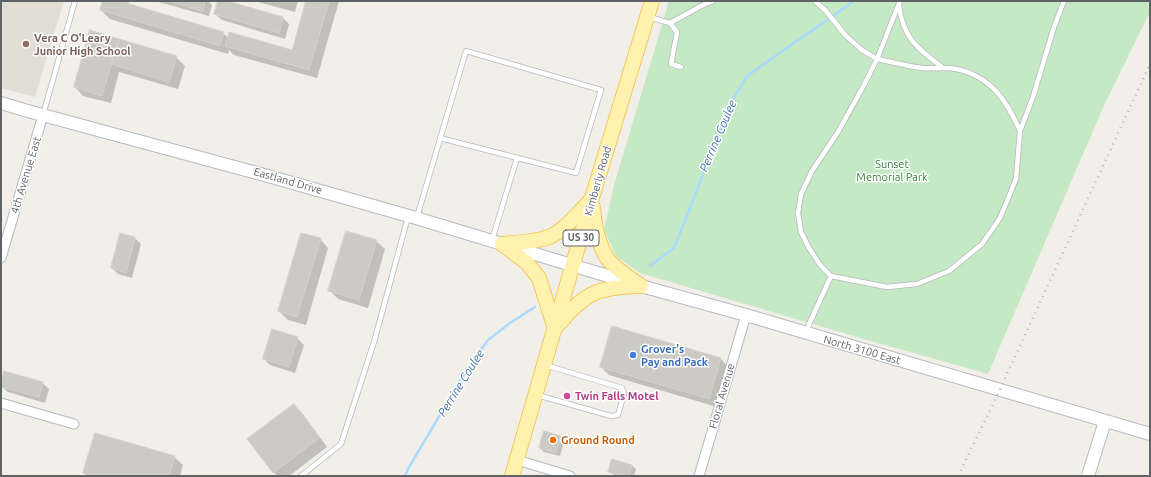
<!DOCTYPE html>
<style>
body{margin:0}
#map{position:relative;width:1151px;height:477px;overflow:hidden;background:#f1efe8;font-family:Ubuntu,sans-serif}
canvas{display:block}
.frame{position:absolute;inset:0;border:2px solid #5f6368;pointer-events:none}
</style>
<div id="map">
<canvas width="1151" height="477"></canvas>
<div class="frame"></div>
</div>
<script>
const ctx = document.querySelector('canvas').getContext('2d');
ctx.lineJoin = 'round';
function fillPath(path, color) {
  ctx.fillStyle = color;
  ctx.fill(path, 'evenodd');
}
function stroke(path, color, width, dash) {
  ctx.strokeStyle = color;
  ctx.lineWidth = width;
  ctx.lineCap = dash ? 'butt' : 'round';
  ctx.setLineDash(dash || []);
  ctx.stroke(path);
}
function label(font, color, halo, rows, align = 'center') {
  ctx.font = font + ' Ubuntu,sans-serif';
  ctx.lineWidth = 3;
  ctx.setLineDash([]);
  ctx.textBaseline = 'middle';
  ctx.strokeStyle = halo;
  ctx.fillStyle = color;
  for (const [text, x, y, turn = 0] of rows) {
    ctx.save();
    ctx.translate(x, y);
    ctx.rotate((+turn || 0) * Math.PI / 180);
    ctx.textAlign = isNaN(turn) ? turn : align;
    if (halo) ctx.strokeText(text, 0, 0);
    ctx.fillText(text, 0, 0);
    ctx.restore();
  }
}
fillPath(new Path2D(`
 M 1,1 L 64,1 L 35,97 L 1,88 Z`), '#e1ded6');
fillPath(new Path2D(`
 M 669,1 L 1150,1 L 1150,12 L 1106,101 L 988,374 L 867,340 L 640,273 L 617,257 L 604,230 L 614,185 Z`), '#c5e8c5');
fillPath(new Path2D(`
 M 104,1 L 129,1 L 128,5 L 223,33 L 228,38 L 293,51 L 307,1 L 339,1 L 317,78 L 234,55 L 229,50 L 228,54 L 110,19 L 101,10 Z
 M 155,1 L 208,1 L 212,5 L 209,16 Z
 M 219,1 L 224,1 L 283,18 L 289,24 L 285,39 L 222,20 L 215,14 Z
 M 254,1 L 298,1 L 295,12 Z
 M 91,32 L 176,57 L 185,66 L 178,89 L 119,72 L 111,103 L 83,96 L 75,87 Z
 M 135,238 L 141,244 L 132,278 L 118,274 L 112,268 Z
 M 320,239 L 328,248 L 306,325 L 288,320 L 279,311 Z
 M 376,241 L 385,249 L 368,308 L 338,299 L 330,291 Z
 M 612,327 L 721,359 L 729,368 L 717,407 L 609,375 L 601,367 Z
 M 297,338 L 304,345 L 295,373 L 270,365 L 264,359 Z
 M 42,383 L 49,389 L 45,403 L 8,392 L 1,386 Z
 M 294,405 L 302,413 L 327,447 L 289,476 L 277,476 L 248,439 Z
 M 560,437 L 564,441 L 560,456 L 544,452 L 540,448 Z
 M 174,457 L 183,465 L 180,476 L 87,476 L 84,473 Z
 M 631,465 L 636,469 L 634,476 L 615,476 L 609,471 Z`), '#0003');
stroke(new Path2D(`
 M 650,266 L 674,248 L 692,203 L 729,106 L 747,76 L 854,1
 M 405,476 L 408,469 L 467,369 L 488,340 L 510,323 L 535,307`), '#aadaff', 2.5);
const building = new Path2D(`
 M 103,1 L 119,1 L 224,32 L 220,46 L 100,10 Z
 M 169,1 L 205,1 L 203,11 Z
 M 218,1 L 227,1 L 283,17 L 279,33 L 214,14 Z
 M 306,1 L 329,1 L 309,70 L 225,46 L 229,32 L 292,50 Z
 M 90,30 L 119,39 L 102,96 L 74,87 Z
 M 119,39 L 177,56 L 169,82 L 111,64 Z
 M 346,231 L 377,240 L 359,300 L 328,291 Z
 M 120,233 L 135,237 L 126,273 L 111,268 Z
 M 301,233 L 321,238 L 297,317 L 278,311 Z
 M 612,326 L 721,358 L 709,399 L 600,367 Z
 M 272,329 L 298,337 L 289,367 L 263,359 Z
 M 4,371 L 43,382 L 39,397 L 1,387 Z
 M 294,404 L 319,438 L 273,473 L 247,439 Z
 M 544,431 L 561,436 L 556,453 L 539,448 Z
 M 95,433 L 175,456 L 169,476 L 93,476 L 83,473 Z
 M 612,459 L 632,465 L 629,476 L 623,476 L 608,472 Z`);
fillPath(building, '#cccac5');
stroke(building, '#d6d1c6', 1);
const lane = new Path2D(`
 M 815,1 L 826,11 L 846,36 L 862,50 L 877,59 L 864,85 L 838,132 L 812,171 L 801,194 L 798,213 L 801,232 L 809,248 L 821,266 L 831,276 L 887,287 L 917,284 L 949,271 L 982,244 L 1000,218 L 1016,179 L 1020,131 L 1033,97 L 1054,27 L 1064,1
 M 900,1 L 877,59 C 892,62 907,66 922,68 C 934,69 945,67 956,69 C 991,76 1007,101 1020,131
 M 899,6 C 903,38 918,49 942,67
 M 649,17 L 670,23 L 703,5 L 713,1
 M 670,23 L 677,32 L 671,64 L 681,67
 M 43,115 L 75,1
 M 417,217 L 466,51 L 601,90 L 576,173 L 440,138
 M 492,240 L 517,158
 M 806,331 L 831,276
 M 537,395 L 611,416 L 618,415 L 624,394 L 622,388 L 545,365
 M 301,476 L 341,444 L 374,342 L 408,217`);
const street = new Path2D(`
 M 1,258 L 43,115
 M 1,403 L 74,424
 M 517,460 L 570,476
 M 699,476 L 746,315`);
const secondary = new Path2D(`
 M 1,103 L 24,110 L 268,176 L 416,218 L 641,286 L 746,315 L 1150,434
 M 1088,476 L 1105,421`);
const primary = new Path2D(`
 M 593,207 C 594,224 598,243 607,258 C 615,269 630,278 641,286
 M 502,244 C 518,243 534,242 549,237 C 564,231 579,212 591,200
 M 502,244 L 527,263 L 539,278 L 555,329
 M 559,324 C 585,292 599,287 641,286
 M 512,476 L 592,198 L 652,1`);
stroke(lane, '#b5b8bc', 6);
stroke(street, '#b5b8bc', 11);
stroke(secondary, '#b6babf', 14);
stroke(primary, '#f2c960', 16);
stroke(lane, '#fff', 4.5);
stroke(street, '#fff', 9);
stroke(secondary, '#fff', 12);
stroke(primary, '#fff2af', 14);
stroke(new Path2D(`
 M 958,476 L 996,398 L 1150,64`), '#b6b7b8', 2.5, [1, 5]);
for (const [x, y, r, color] of [
 [26,44,4,"#8d6e63"],
 [633,355,4,"#3f7fe0"],
 [567,396,4,"#d1479c"],
 [553,440,4,"#e8710a"]
]) {
  const dot = new Path2D();
  dot.arc(x, y, r, 0, 2 * Math.PI);
  ctx.fillStyle = color;
  ctx.fill(dot);
  stroke(dot, '#fff', 1.5);
}
for (const [x, y, w] of [
 [581,238,36]
]) {
  const box = new Path2D();
  box.roundRect(x - w / 2, y - 8, w, 16, 3);
  ctx.fillStyle = '#fff';
  ctx.fill(box);
  stroke(box, '#5f6368', 1);
}
label('bold 10px', '#5f6368', null, [
 ["US 30",581,238]
]);
label('bold 11px', '#785e54', '#fff', [
 ["Vera C O'Leary",34,38],
 ["Junior High School",34,51]
], 'left');
label('11px', '#348238', '#fff', [
 ["Sunset",892,164],
 ["Memorial Park",892,177]
]);
label('11px', '#5f6368', '#fff', [
 ["4th Avenue East",26,175,-73],
 ["Eastland Drive",288,181,16],
 ["Kimberly Road",598,181,-74],
 ["North 3100 East",862,350,16],
 ["Floral Avenue",722,396,-74]
]);
label('bold 11px', '#366cbe', '#fff', [
 ["Grover's",641,349],
 ["Pay and Pack",641,362]
], 'left');
label('bold 11px', '#b23c85', '#fff', [
 ["Twin Falls Motel",575,396]
], 'left');
label('bold 11px', '#c56008', '#fff', [
 ["Ground Round",561,440]
], 'left');
label('italic 12px', '#4174aa', '#fff', [
 ["Perrine Coulee",718,136,-67],
 ["Perrine Coulee",461,383,-58]
]);
</script>
